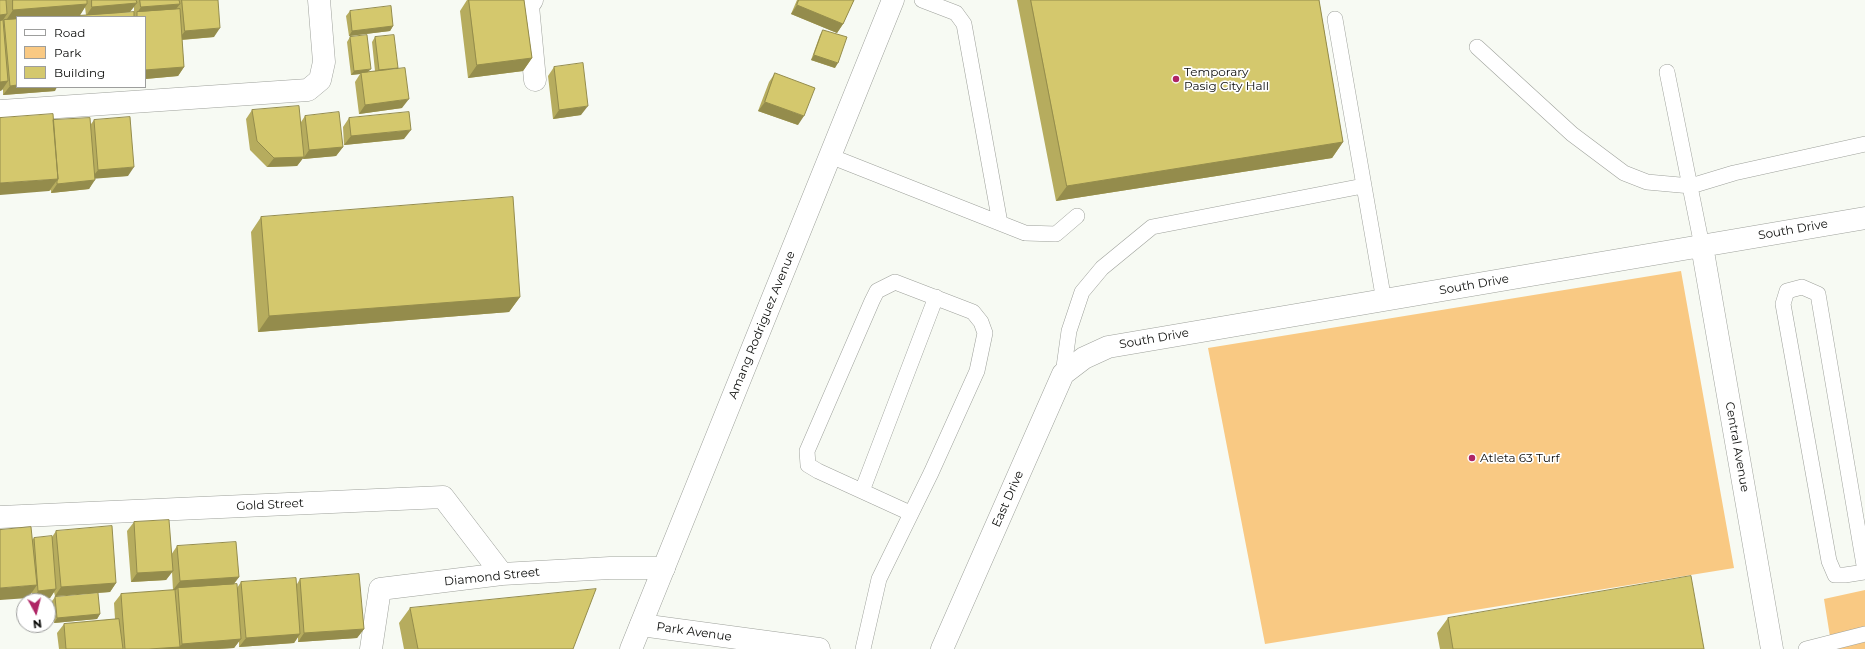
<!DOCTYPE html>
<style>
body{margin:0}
#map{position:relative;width:1865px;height:649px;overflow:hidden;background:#f7faf3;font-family:Montserrat,sans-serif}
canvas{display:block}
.legend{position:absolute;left:16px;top:16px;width:130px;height:72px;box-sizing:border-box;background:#fff;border:1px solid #9d9e9d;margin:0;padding:5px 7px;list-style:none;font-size:12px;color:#0b0c0a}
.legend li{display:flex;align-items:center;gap:8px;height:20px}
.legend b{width:20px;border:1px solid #9d9e9d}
.north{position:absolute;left:16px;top:593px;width:40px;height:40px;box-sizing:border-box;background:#fff;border:1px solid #9d9e9d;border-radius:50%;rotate:173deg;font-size:11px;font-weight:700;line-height:16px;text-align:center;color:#0b0c0a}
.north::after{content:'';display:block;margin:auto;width:14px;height:18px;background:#af2565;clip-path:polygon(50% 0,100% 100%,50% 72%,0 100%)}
</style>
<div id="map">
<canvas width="1865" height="649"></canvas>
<ul class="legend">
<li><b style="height:5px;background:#fff"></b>Road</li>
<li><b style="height:11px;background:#f9c983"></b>Park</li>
<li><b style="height:11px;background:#d4c86d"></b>Building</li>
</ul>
<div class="north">N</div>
</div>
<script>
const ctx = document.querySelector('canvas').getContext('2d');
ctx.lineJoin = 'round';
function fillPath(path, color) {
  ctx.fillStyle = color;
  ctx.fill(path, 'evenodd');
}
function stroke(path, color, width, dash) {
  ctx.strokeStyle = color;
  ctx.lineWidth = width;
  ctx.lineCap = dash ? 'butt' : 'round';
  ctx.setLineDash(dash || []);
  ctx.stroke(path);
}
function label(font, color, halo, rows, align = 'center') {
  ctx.font = font + ' Montserrat,sans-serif';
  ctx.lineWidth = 3.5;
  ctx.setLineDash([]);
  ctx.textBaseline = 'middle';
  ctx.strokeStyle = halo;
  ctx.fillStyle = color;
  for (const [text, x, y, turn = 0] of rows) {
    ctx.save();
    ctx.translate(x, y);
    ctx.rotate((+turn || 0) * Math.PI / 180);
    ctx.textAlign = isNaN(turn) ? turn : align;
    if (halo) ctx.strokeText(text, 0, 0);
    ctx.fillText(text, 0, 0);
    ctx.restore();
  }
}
fillPath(new Path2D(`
 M 1681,271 L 1734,568 L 1265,644 L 1208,348 Z
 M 1865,590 L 1865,649 L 1832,649 L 1824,599 Z`), '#f9c983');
const lane = new Path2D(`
 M 922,0 L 956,13 L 964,24 L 1000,223
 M 1335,19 L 1384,301
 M 1477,47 L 1572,134 L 1624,173 L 1647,182 L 1691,186 L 1734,173 L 1865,144
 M 1667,72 L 1702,246
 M 830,156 L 1025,233 L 1056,234 L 1077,216
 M 1063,374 L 1069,331 L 1082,292 L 1102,268 L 1152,227 L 1363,186
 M 862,491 L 936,297
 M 1865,571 L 1818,294 L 1802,287 L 1787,291 L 1783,304 L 1829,561 L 1835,575 L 1845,575 L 1865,572
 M 863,649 L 879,579 L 931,473 L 977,371 L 985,333 L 981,322 L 973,312 L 895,282 L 877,291 L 872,301 L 807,451 L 808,465 L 818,471 L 910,513
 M 1806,649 L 1865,634`);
const street = new Path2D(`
 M 532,0 L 528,6 L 535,80
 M 0,111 L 308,90 L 320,80 L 324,62 L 319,0
 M 1702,246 L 1772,649
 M 0,517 L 443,497 L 502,574
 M 641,625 L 819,649
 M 371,649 L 380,589 L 502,574 L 610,568 L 664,568
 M 942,649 L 1063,374 L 1084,358 L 1108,347 L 1865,218`);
const secondary = new Path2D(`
 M 631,649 L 893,0`);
stroke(lane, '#9ea19b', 16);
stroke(street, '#9ea19b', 23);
stroke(secondary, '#9ea19b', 23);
stroke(lane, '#fff', 15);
stroke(street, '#fff', 22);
stroke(secondary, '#fff', 22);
fillPath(new Path2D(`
 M 0,0 L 218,0 L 214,37 L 182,40 L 184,67 L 178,76 L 145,79 L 145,17 L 17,17 L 55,91 L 3,95 L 3,89 L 2,90 L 0,91 ZM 85,7 L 86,15 L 79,16 ZM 134,7 L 134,16 L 119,13 Z
 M 467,0 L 524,0 L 532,58 L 523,71 L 468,78 L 460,11 Z
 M 797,0 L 854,0 L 843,24 L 837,33 L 791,14 Z
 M 1017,0 L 1319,0 L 1343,142 L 1332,158 L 1056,201 Z
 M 350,11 L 393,26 L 390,31 L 349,36 L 346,16 Z
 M 823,30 L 835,68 L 811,60 L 820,35 Z
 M 350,37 L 368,72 L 375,71 L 372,42 L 375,37 L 402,108 L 359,114 L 355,82 L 360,74 L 351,75 L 347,42 Z
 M 554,67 L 581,115 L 553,119 L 548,76 Z
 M 775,73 L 798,125 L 758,111 L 769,82 Z
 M 252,110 L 301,122 L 305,116 L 343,147 L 336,156 L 303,159 L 303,158 L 297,166 L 267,167 L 250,150 L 246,119 Z
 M 349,118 L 404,139 L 344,145 L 343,127 Z
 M 53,120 L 91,124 L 94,120 L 128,176 L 95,178 L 89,189 L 51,193 L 51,190 L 49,191 Z
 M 261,217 L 520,297 L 509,312 L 258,332 L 251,232 Z
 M 134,522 L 171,555 L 177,546 L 239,577 L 234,584 L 237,588 L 241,582 L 297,584 L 300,579 L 364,629 L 357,638 L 298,642 L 298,637 L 294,643 L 239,647 L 239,641 L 234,648 L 217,649 L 59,649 L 57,633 L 64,624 L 115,619 L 114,603 L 121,594 L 173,590 L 172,572 L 166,580 L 131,582 L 127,531 Z
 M 56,531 L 116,583 L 110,592 L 55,596 L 54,592 L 50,598 L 32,600 L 32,592 L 28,598 L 32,540 L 34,538 L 52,537 Z
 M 55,597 L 100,614 L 97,619 L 54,623 L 52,601 Z
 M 410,608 L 573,649 L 404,649 L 399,623 Z
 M 1448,618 L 1704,649 L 1440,649 L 1437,633 Z`), '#b6ac5e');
fillPath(new Path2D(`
 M 137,3 L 130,12 L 86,16 L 92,7 Z
 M 87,4 L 79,17 L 17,17 L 17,22 L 5,22 L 13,10 Z
 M 180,4 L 173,13 L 137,13 L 141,7 Z
 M 797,5 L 843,24 L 837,33 L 791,14 Z
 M 7,14 L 1,23 L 0,24 L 0,15 Z
 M 393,26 L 390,31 L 349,36 L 352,31 Z
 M 220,28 L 214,37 L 178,40 L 185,31 Z
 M 814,55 L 838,63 L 835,68 L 811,60 Z
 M 532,58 L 523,71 L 468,78 L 477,65 Z
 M 184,67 L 178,76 L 145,79 L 145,70 Z
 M 371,69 L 367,73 L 361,73 L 360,74 L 351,75 L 354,71 Z
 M 8,81 L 2,90 L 0,91 L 0,82 Z
 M 17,85 L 17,87 L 57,87 L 55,91 L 3,95 L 10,86 Z
 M 409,99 L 402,108 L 359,114 L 365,105 Z
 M 765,102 L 804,116 L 798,125 L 758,111 Z
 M 588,106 L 581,115 L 553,119 L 559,110 Z
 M 411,130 L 404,139 L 344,145 L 351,136 Z
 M 1343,142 L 1332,158 L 1056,201 L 1067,186 Z
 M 343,147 L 336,156 L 303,159 L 309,150 Z
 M 304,157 L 297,166 L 267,167 L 274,158 Z
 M 134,167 L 128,176 L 91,179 L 98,170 Z
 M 58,179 L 49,191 L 0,195 L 0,183 Z
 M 95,180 L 89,189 L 51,193 L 57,184 Z
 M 520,297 L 509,312 L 258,332 L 269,316 Z
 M 173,571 L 166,580 L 131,582 L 137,573 Z
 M 239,577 L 232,586 L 178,588 L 176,590 L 173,590 L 180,581 Z
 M 116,583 L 110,592 L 55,596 L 61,587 Z
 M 37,585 L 28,598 L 0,600 L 0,588 Z
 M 56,589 L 50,598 L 32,600 L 38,591 Z
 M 100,614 L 97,619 L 54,623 L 57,618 Z
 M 364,629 L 357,638 L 298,642 L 304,633 Z
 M 300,634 L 294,643 L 239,647 L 246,638 Z
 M 241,639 L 234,648 L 217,649 L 149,649 L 179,647 L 182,644 Z`), '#948c4c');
const building = new Path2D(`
 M 0,0 L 6,0 L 7,14 L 0,15 Z
 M 13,0 L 87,0 L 87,4 L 13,10 Z
 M 92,0 L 136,0 L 137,3 L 92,7 Z
 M 140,0 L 179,0 L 180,4 L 141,7 Z
 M 182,0 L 218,0 L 220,28 L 185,31 Z
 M 469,0 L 524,0 L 532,58 L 477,65 Z
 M 799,0 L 854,0 L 843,24 L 797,5 Z
 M 1031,0 L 1319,0 L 1343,142 L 1067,186 Z
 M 391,6 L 393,26 L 352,31 L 350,11 Z
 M 180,9 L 184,67 L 145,70 L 145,17 L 137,17 L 137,12 Z
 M 134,12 L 134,17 L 58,17 Z
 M 17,19 L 17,85 L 10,86 L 4,20 Z
 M 3,20 L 8,81 L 0,82 L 0,21 Z
 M 823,30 L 847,37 L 838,63 L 814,55 Z
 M 367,35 L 371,69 L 354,71 L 350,37 Z
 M 394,35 L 398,68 L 379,70 L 375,37 Z
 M 583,63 L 588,106 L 559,110 L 554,67 Z
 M 405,68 L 409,99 L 365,105 L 361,73 Z
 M 775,73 L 815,88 L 804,116 L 765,102 Z
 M 299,106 L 304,157 L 274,158 L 257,141 L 252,110 Z
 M 339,112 L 343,147 L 309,150 L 305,116 Z
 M 409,112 L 411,130 L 351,136 L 349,118 Z
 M 53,114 L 58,179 L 0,183 L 0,118 Z
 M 130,117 L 134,167 L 98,170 L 94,120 Z
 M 90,118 L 95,180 L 57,184 L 57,181 L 58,179 L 53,120 Z
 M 513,197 L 520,297 L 269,316 L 261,217 Z
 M 169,520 L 173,571 L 137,573 L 134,522 Z
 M 112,526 L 116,583 L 61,587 L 56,531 Z
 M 31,527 L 37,585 L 0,588 L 0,530 Z
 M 52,536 L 56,589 L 38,591 L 34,538 Z
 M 236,542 L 239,577 L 180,581 L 177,546 Z
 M 359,574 L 364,629 L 304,633 L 300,579 Z
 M 1691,576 L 1704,649 L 1453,649 L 1448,618 Z
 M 296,578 L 300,634 L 246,638 L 241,582 Z
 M 237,584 L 241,639 L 182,644 L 178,588 Z
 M 596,589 L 573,649 L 418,649 L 410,608 Z
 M 175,590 L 180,647 L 149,649 L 125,649 L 121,594 Z
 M 98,593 L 100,614 L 57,618 L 55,597 Z
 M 119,619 L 123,649 L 66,649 L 64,624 Z`);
fillPath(building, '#d4c86d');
stroke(building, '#948c4c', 1);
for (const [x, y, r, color] of [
 [1176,79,4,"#af2565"],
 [1472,458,4,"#af2565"]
]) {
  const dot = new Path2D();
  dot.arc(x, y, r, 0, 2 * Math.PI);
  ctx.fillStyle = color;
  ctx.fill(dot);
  stroke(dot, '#fff', 1.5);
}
label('12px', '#0b0c0a', '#fff', [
 ["Temporary",1184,72],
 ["Pasig City Hall",1184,86],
 ["Atleta 63 Turf",1480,458]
], 'left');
label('12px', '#0b0c0a', '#fff', [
 ["South Drive",1793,230,-10],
 ["South Drive",1474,285,-10],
 ["Amang Rodriguez Avenue",762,325,-68],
 ["South Drive",1154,339,-10],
 ["Central Avenue",1737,447,80],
 ["East Drive",1008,499,-66],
 ["Gold Street",270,505,-3],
 ["Diamond Street",492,577,-6],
 ["Park Avenue",694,632,8]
]);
</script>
